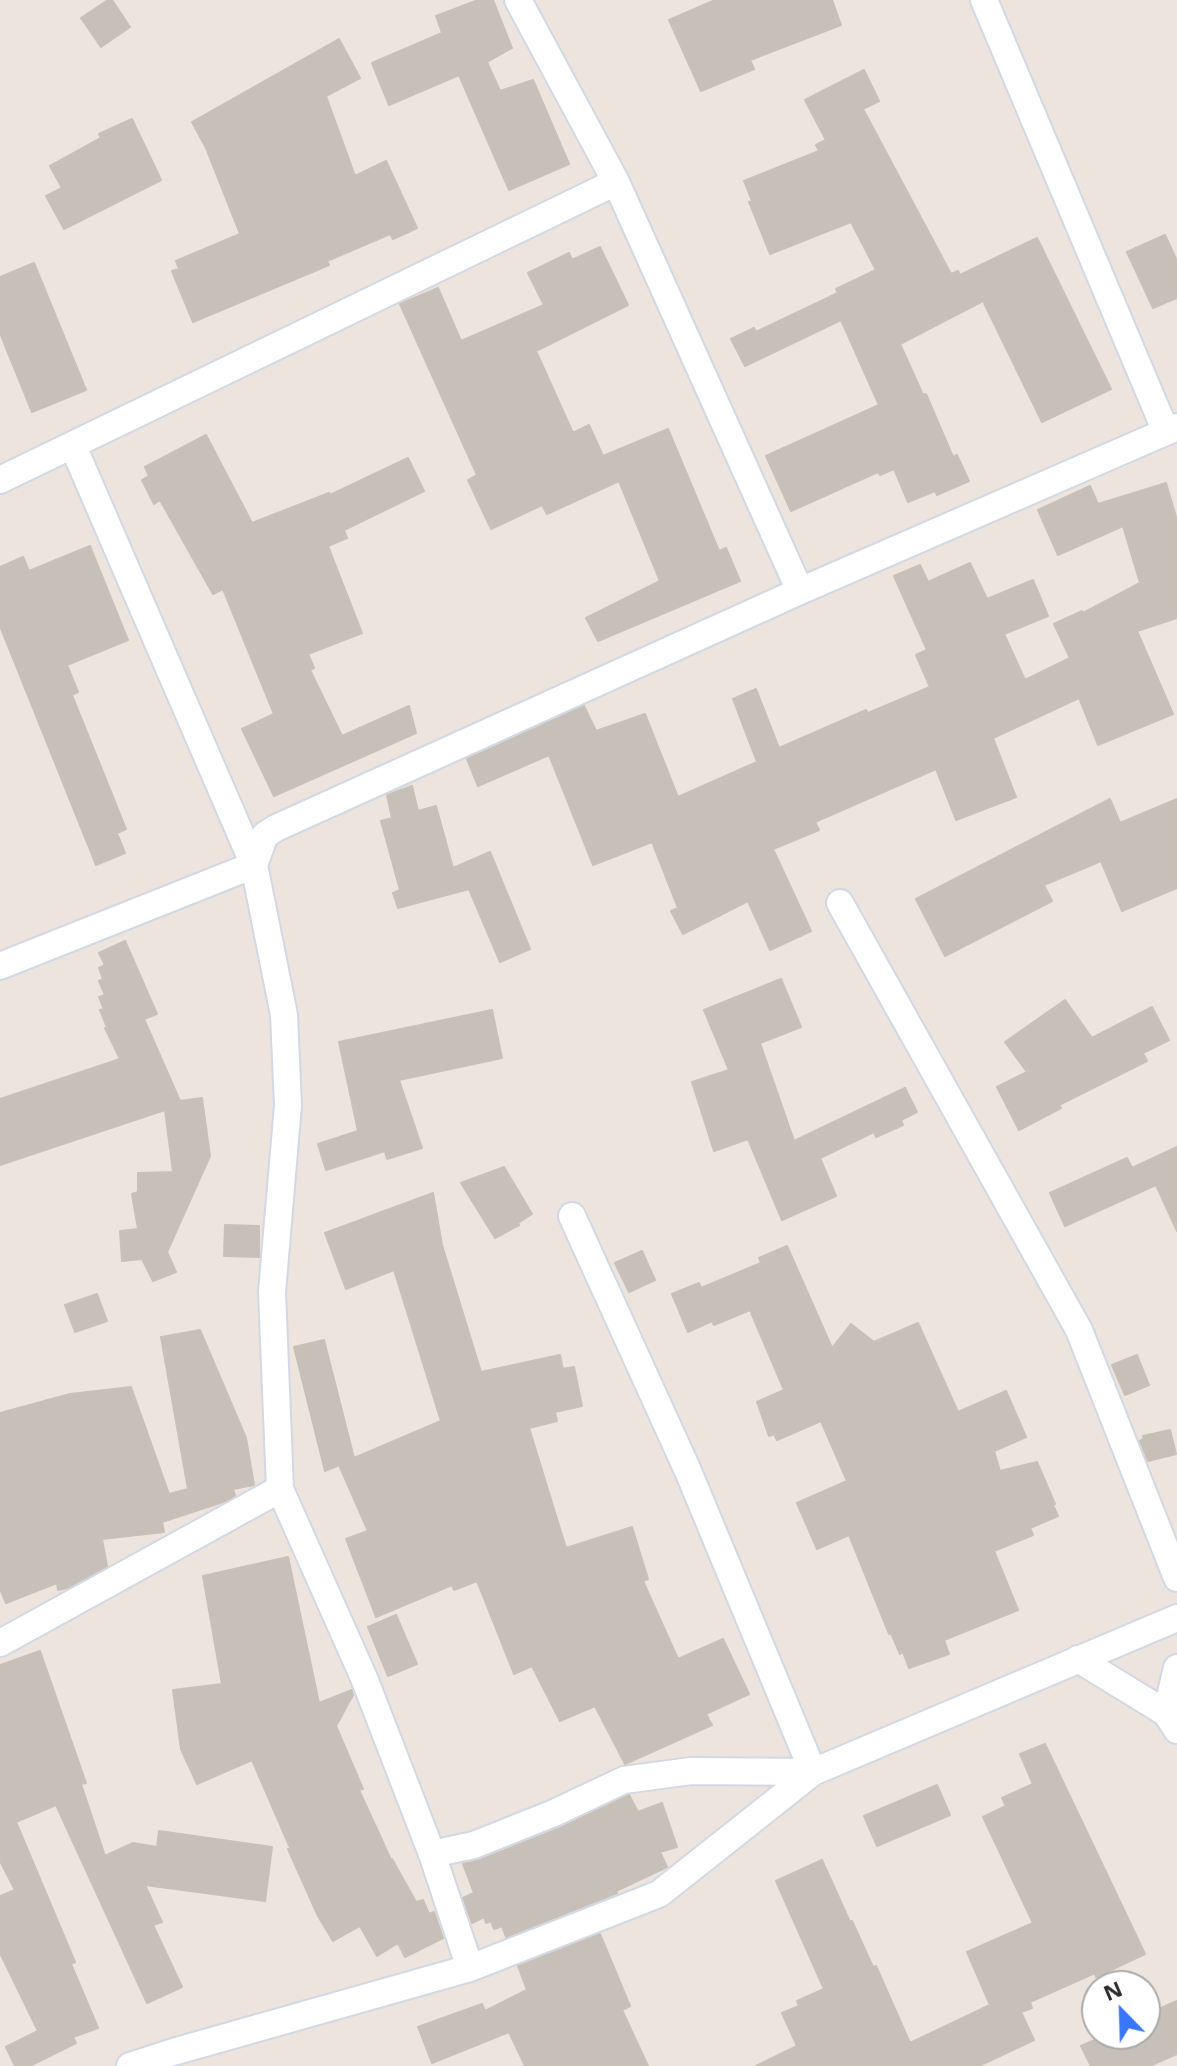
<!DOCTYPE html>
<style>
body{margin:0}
#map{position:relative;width:1177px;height:2066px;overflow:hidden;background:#ede4dd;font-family:"Noto Sans",sans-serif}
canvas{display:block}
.north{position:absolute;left:1081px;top:1970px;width:80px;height:80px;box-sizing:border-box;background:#fff;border:2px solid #aaa;border-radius:50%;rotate:337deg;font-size:22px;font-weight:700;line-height:32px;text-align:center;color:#2b2b2b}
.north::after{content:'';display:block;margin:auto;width:28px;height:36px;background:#3976fe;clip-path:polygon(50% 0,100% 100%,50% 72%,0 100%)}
</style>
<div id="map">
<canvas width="1177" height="2066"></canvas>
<div class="north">N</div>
</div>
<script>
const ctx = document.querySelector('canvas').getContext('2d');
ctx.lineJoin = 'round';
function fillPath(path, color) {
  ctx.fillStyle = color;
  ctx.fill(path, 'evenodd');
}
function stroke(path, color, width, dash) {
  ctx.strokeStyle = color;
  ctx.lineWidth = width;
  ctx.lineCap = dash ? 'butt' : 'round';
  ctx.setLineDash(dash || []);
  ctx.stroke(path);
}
const building = new Path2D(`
 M 108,0 L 112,0 L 130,27 L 101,47 L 81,18 Z
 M 478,0 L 493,0 L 512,48 L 487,62 L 500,91 L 533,80 L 569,164 L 509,190 L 459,75 L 389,105 L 372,63 L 442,33 L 436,16 Z
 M 715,0 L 832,0 L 841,25 L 750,60 L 754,69 L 701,91 L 669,20 Z
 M 339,39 L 360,78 L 326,96 L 355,176 L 386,161 L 417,228 L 393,239 L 390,234 L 327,261 L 329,265 L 193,322 L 172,271 L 179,269 L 176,261 L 240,234 L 206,148 L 192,122 Z
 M 864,70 L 879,101 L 863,109 L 951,274 L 958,271 L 960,275 L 1037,238 L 1111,389 L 1042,422 L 983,301 L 900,344 L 923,395 L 926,394 L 953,457 L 957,455 L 969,481 L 937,495 L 935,491 L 908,502 L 894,469 L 880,475 L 878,472 L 791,511 L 766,456 L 879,405 L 841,320 L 745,366 L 731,339 L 754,328 L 756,332 L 838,293 L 836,289 L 876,270 L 851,222 L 770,254 L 749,202 L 752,201 L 744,181 L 819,151 L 816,145 L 826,140 L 805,100 Z
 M 132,119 L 161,180 L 64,229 L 46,196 L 62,188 L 50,166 L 101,138 L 99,134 Z
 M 1165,235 L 1177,261 L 1177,298 L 1153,308 L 1127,252 Z
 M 600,247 L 628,305 L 536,351 L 573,433 L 589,425 L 603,456 L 668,429 L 719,551 L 726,548 L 740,581 L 598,641 L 586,618 L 660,581 L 619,481 L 547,514 L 542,505 L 491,529 L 468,480 L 477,475 L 400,304 L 438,288 L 461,341 L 544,305 L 528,273 L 569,253 L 572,260 Z
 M 34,263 L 86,390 L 32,412 L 0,333 L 0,277 Z
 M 206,435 L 252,523 L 329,493 L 330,495 L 408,458 L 424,491 L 344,530 L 347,538 L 328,546 L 362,633 L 308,654 L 314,668 L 310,670 L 342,736 L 409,706 L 416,733 L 274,796 L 242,729 L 274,714 L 223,589 L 213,594 L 160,500 L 154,504 L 142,480 L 149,476 L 145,467 Z
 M 1166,483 L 1177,520 L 1177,618 L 1137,631 L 1173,714 L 1098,745 L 1079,698 L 993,738 L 1016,797 L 956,820 L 936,769 L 815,822 L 819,830 L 773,849 L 811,931 L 770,950 L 748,901 L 683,934 L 671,911 L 678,908 L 652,842 L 593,865 L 549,755 L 478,786 L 467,759 L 584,706 L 596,731 L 645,714 L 678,797 L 757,762 L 733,699 L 756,689 L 779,748 L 866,710 L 868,713 L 930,687 L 916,655 L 927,650 L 894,576 L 920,565 L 928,582 L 970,563 L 987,599 L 1033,580 L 1048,616 L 1004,634 L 1025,680 L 1070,658 L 1054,624 L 1082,611 L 1083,613 L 1140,583 L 1123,526 L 1058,555 L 1038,510 L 1090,486 L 1098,504 Z
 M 90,546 L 128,640 L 67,665 L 78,692 L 72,695 L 126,829 L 117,833 L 125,853 L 96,865 L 0,626 L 0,567 L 23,557 L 29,571 Z
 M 412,786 L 418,811 L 436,806 L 453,868 L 490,852 L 530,949 L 500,962 L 469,889 L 398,908 L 393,893 L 400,890 L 381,821 L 392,818 L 387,795 Z
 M 1110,799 L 1120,823 L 1177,799 L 1177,888 L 1122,911 L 1101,861 L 1044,885 L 1052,901 L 945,956 L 916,899 Z
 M 125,941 L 157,1014 L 144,1019 L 180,1101 L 202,1098 L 210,1156 L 167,1252 L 176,1272 L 153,1281 L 142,1259 L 122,1261 L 120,1231 L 138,1229 L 132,1194 L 138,1192 L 138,1173 L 173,1172 L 165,1110 L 0,1165 L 0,1099 L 120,1059 L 105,1028 L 107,1027 L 100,1010 L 104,1009 L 99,997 L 105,995 L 99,981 L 103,979 L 99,968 L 105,965 L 99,953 Z
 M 781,979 L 801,1027 L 760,1043 L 794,1141 L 905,1088 L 917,1112 L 901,1120 L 903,1125 L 876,1137 L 874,1132 L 820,1158 L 836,1196 L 782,1220 L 748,1139 L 714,1151 L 692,1082 L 729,1070 L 704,1010 Z
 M 1065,1000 L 1092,1038 L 1152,1007 L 1169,1040 L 1143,1053 L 1147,1061 L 1059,1105 L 1061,1108 L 1019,1130 L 997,1087 L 1027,1072 L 1005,1042 Z
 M 492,1010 L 502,1058 L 399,1080 L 422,1148 L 387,1159 L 385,1151 L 326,1170 L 318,1144 L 358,1131 L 339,1042 Z
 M 1177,1147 L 1177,1231 L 1156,1185 L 1065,1226 L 1050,1193 L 1127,1158 L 1132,1168 Z
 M 504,1167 L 532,1214 L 518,1223 L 519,1225 L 495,1238 L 461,1183 Z
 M 433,1193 L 442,1245 L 481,1372 L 560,1355 L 563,1369 L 574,1367 L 582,1406 L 555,1412 L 557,1421 L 529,1428 L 566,1548 L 632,1527 L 648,1579 L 643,1581 L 678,1659 L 723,1639 L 749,1694 L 706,1714 L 712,1725 L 625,1764 L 595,1706 L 560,1721 L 532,1666 L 514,1674 L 477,1581 L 454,1590 L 452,1585 L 376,1617 L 346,1539 L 368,1531 L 339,1465 L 325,1471 L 294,1347 L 324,1340 L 354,1458 L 441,1421 L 394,1270 L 346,1289 L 325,1233 Z
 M 225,1225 L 259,1226 L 259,1257 L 224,1256 Z
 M 787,1246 L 832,1348 L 851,1324 L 874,1342 L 918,1323 L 958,1412 L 1006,1391 L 1026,1437 L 994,1451 L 1000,1471 L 1037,1462 L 1055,1504 L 1053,1505 L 1058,1516 L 1030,1528 L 1033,1535 L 994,1551 L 1018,1610 L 944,1640 L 949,1654 L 909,1668 L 903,1652 L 900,1654 L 891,1633 L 889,1634 L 849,1535 L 817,1549 L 797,1503 L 847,1481 L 821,1421 L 777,1440 L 774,1434 L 769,1436 L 757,1402 L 784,1390 L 750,1310 L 714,1325 L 712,1321 L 688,1332 L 672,1294 L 699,1283 L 701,1288 L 761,1263 L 759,1258 Z
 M 642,1251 L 655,1280 L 629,1292 L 615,1263 Z
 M 97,1294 L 107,1321 L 75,1332 L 65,1305 Z
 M 200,1330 L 246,1438 L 254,1485 L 233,1489 L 235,1496 L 223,1502 L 162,1522 L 164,1532 L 102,1539 L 107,1566 L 67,1588 L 58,1590 L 57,1583 L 6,1603 L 0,1589 L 0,1413 L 70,1394 L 131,1387 L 169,1494 L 188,1489 L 161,1337 Z
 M 1137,1355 L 1149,1385 L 1125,1395 L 1112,1365 Z
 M 1170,1430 L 1176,1454 L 1148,1461 L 1140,1441 L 1144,1438 L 1143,1436 Z
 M 288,1557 L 319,1703 L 352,1690 L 353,1695 L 336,1726 L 363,1789 L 359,1790 L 392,1862 L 392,1859 L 416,1902 L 423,1900 L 429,1914 L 434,1912 L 443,1938 L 405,1957 L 398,1943 L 377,1956 L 360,1926 L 333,1941 L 318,1916 L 288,1849 L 291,1850 L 252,1760 L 197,1784 L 181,1749 L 173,1690 L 222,1684 L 203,1576 Z
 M 396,1615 L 417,1664 L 388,1676 L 368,1627 Z
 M 40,1651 L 86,1783 L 81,1784 L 105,1856 L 133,1843 L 157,1847 L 159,1831 L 272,1847 L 265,1901 L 145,1885 L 162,1922 L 153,1925 L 182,1987 L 147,2003 L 56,1805 L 16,1822 L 75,1962 L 71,1964 L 98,2028 L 73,2037 L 76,2043 L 30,2066 L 15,2066 L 6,2047 L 38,2031 L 0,1953 L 0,1896 L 15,1890 L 0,1861 L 0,1665 Z
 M 1045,1744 L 1145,1954 L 1096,1977 L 1095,1973 L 1030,2002 L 1032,2008 L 1021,2012 L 1034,2040 L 979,2066 L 756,2066 L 797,2046 L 782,2013 L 799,2006 L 797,2001 L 824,1989 L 776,1881 L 822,1860 L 850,1922 L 852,1921 L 873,1967 L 876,1966 L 910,2043 L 990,2005 L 967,1952 L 1033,1923 L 983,1817 L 1006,1806 L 1002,1798 L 1033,1784 L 1020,1754 Z
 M 937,1785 L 950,1815 L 877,1846 L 864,1816 Z
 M 629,1795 L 638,1812 L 662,1803 L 677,1847 L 660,1852 L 667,1867 L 616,1891 L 617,1893 L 506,1937 L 502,1926 L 494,1929 L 491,1921 L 486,1923 L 484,1917 L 472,1923 L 463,1898 L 474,1893 L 463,1864 L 480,1860 L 560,1828 Z
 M 600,1934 L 630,2006 L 622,2010 L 648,2066 L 525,2066 L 509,2032 L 432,2063 L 418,2027 L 482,2004 L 485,2011 L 527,1990 L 518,1966 Z
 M 1177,2001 L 1177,2054 L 1150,2066 L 1091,2066 L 1081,2046 L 1109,2034 L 1145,2034 L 1145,2015 Z`);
fillPath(building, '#c6c0b9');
stroke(building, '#c9c0b7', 2);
const minor = new Path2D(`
 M 518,0 L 616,182 L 800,591
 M 984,0 L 1166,432
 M 73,446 L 254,865 L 284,1015 L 288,1105 L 272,1292 L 280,1489 L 364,1678 L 432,1854 L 470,1968
 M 0,480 L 616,182
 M 840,903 L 1079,1330 L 1177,1578
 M 0,966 L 254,865 L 265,835 L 276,828 L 800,591 L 1177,427
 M 0,1643 L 280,1489
 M 1078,1659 L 1166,1713 L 1177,1730
 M 1166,1713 L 1177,1668
 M 432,1854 L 474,1845 L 554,1813 L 624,1780 L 691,1771 L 813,1772 L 688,1471 L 572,1216
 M 130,2066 L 173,2052 L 470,1968 L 659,1894 L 813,1772 L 1177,1618`);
stroke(minor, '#d2d8e4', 30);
stroke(minor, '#fff', 26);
</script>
